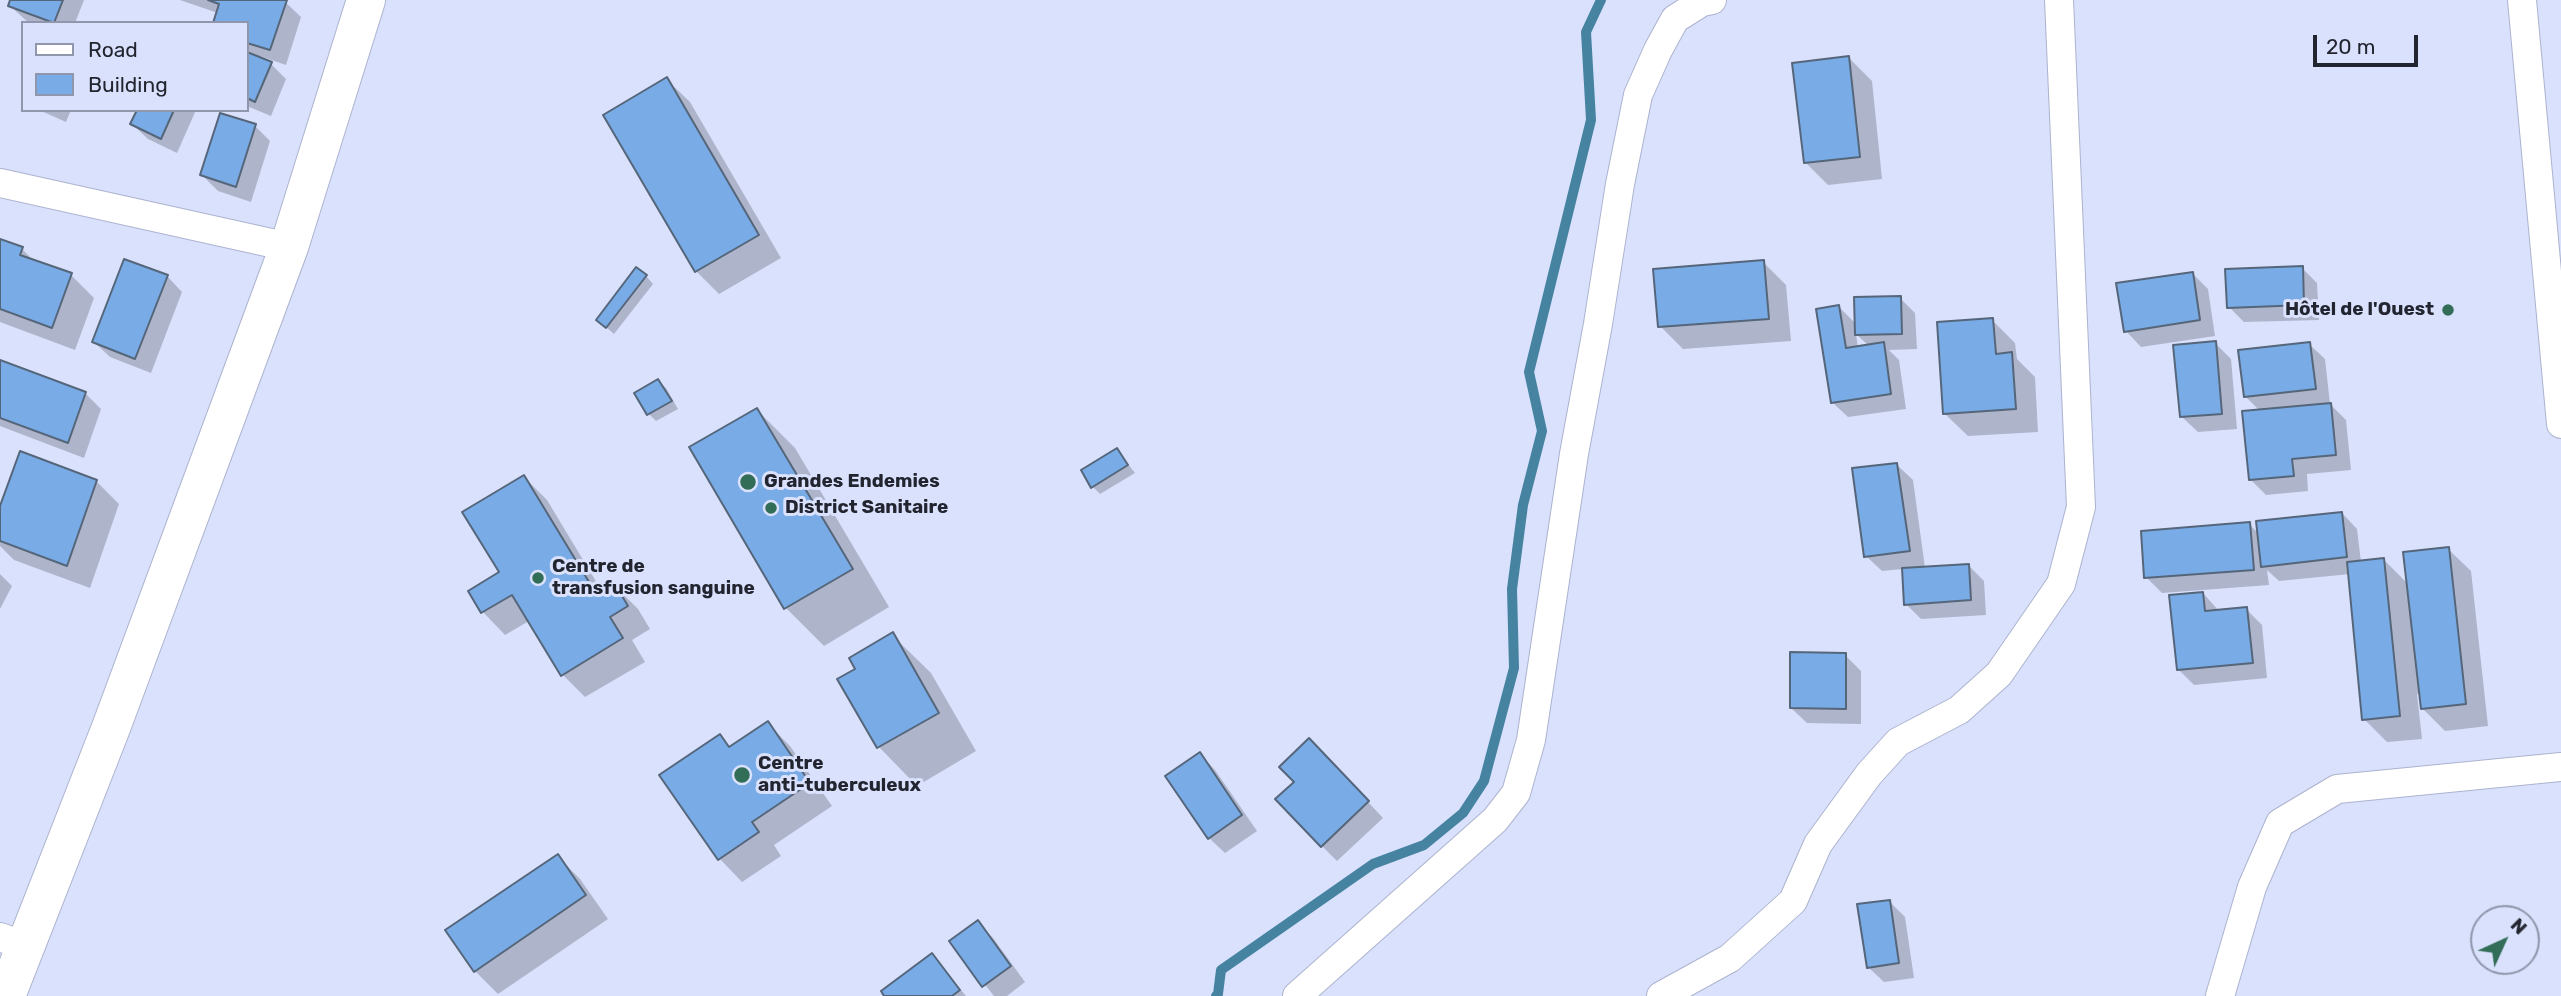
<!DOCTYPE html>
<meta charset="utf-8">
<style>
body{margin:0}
#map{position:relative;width:2561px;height:996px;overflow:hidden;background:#dae1fd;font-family:Rubik,sans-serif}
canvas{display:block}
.legend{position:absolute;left:21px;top:21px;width:228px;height:91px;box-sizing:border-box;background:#dae1fd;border:2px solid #9096ab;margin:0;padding:9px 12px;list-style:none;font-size:21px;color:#22252f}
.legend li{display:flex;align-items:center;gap:14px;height:35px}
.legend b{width:35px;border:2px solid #9096ab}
.north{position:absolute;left:2470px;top:905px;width:70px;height:70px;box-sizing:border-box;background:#dae1fd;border:2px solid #9096ab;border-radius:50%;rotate:45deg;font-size:19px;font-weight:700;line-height:28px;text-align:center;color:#22252f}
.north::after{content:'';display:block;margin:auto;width:24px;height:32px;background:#326d58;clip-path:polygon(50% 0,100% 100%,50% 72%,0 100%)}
.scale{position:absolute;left:2313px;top:35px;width:105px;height:32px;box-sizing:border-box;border:4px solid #22252f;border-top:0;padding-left:9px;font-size:21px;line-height:24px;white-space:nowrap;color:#22252f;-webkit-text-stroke:5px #dae1fd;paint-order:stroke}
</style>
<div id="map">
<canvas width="2561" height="996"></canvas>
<ul class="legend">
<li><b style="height:9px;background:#fff"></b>Road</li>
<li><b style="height:19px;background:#79ace6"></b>Building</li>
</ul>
<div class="north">N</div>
<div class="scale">20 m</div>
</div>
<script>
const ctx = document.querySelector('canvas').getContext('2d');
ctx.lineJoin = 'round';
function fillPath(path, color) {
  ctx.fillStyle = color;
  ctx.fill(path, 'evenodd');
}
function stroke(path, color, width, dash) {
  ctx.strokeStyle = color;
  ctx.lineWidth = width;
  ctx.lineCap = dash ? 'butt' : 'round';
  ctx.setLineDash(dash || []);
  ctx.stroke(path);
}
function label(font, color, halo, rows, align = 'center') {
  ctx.font = font + ' Rubik,sans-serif';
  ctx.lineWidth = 6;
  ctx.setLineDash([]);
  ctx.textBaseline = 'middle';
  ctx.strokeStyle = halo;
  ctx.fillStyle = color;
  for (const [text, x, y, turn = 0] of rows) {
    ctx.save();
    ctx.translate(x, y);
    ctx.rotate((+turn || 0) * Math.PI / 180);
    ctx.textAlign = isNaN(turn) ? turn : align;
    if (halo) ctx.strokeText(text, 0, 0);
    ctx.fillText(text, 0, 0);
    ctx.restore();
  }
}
fillPath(new Path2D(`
 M 12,0 L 84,0 L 75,23 L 29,23 L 10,6 Z
 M 180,0 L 283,0 L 301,17 L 286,65 L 260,56 L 259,59 L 271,64 L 286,79 L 271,116 L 247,106 L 247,23 Z
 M 1849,58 L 1872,81 L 1882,179 L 1828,185 L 1805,162 Z
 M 667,80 L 690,102 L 781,258 L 719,294 L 696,271 L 605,115 Z
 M 39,110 L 71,110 L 66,122 Z
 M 139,110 L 196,110 L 177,153 L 148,139 L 132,124 Z
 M 255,126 L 270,141 L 251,202 L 218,191 L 202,175 Z
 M 0,241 L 22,249 L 35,262 L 71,275 L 94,298 L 75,350 L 0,322 Z
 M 1763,262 L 1786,285 L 1791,341 L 1683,349 L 1660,326 Z
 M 2302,268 L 2317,283 L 2319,320 L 2244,322 L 2229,307 Z
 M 2192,273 L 2208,289 L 2215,336 L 2141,347 L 2126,331 Z
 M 167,276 L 182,292 L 151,373 L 110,357 L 94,342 Z
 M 646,276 L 653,284 L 614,334 L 606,327 Z
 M 1900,298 L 1915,313 L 1917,349 L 1889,350 L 1899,360 L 1906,409 L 1848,417 L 1832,402 L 1839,307 L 1857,325 ZM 1856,334 L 1869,346 L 1858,348 Z
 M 1992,320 L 2015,343 L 2017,359 L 2035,377 L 2038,432 L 1968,436 L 1945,414 Z
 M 2215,343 L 2231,359 L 2237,429 L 2198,432 L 2182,417 Z
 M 2309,344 L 2325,359 L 2330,404 L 2346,420 L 2351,470 L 2307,474 L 2308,491 L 2266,495 L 2250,479 L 2260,411 L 2245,396 Z
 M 1,362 L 86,394 L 101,409 L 84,458 L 0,426 Z
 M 658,381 L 666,388 L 678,409 L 656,421 L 649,414 L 636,393 Z
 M 757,410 L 795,448 L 889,607 L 824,646 L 786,608 Z
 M 1117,450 L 1135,473 L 1100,494 L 1093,487 Z
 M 1897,465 L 1913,480 L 1925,568 L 1968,565 L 1984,581 L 1986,615 L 1921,619 L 1906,604 L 1903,569 L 1882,571 L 1866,556 Z
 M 524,477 L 547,500 L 603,593 L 615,586 L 638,609 L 650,629 L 632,640 L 645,662 L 585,697 L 563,675 L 529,621 L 505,635 L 483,612 L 470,591 L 501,573 Z
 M 96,481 L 119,504 L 90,588 L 14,560 L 0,546 L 0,511 Z
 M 2342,513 L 2357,529 L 2361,562 L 2384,560 L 2409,585 L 2448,549 L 2471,571 L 2488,726 L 2445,731 L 2422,708 L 2421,694 L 2417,694 L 2422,739 L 2387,742 L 2364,719 L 2350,574 L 2279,581 L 2267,570 L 2269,585 L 2162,593 L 2146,577 L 2249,524 L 2259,534 Z
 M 0,574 L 12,586 L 0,609 Z
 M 2203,593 L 2219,611 L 2246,609 L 2262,625 L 2267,678 L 2194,685 L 2178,669 Z
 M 892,635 L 931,673 L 976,751 L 917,786 L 879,747 L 839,680 L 857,669 Z
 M 1845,655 L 1861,671 L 1861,724 L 1807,723 L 1791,708 Z
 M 767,723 L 790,746 L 832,806 L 774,845 L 781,856 L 742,882 L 720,859 L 662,775 L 719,736 L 731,748 Z
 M 1200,754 L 1215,770 L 1257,831 L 1225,853 L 1209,838 Z
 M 1325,756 L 1383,818 L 1337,861 L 1322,846 L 1296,783 Z
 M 557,856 L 580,879 L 608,919 L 498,994 L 475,971 Z
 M 1889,901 L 1905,917 L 1914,978 L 1884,982 L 1868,967 Z
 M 977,922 L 993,938 L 1025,982 L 1007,996 L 994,996 L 951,942 Z
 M 932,955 L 966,996 L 887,996 Z`), '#0003');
stroke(new Path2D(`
 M 1216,996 L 1218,994 L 1221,970 L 1373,864 L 1424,845 L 1463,813 L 1484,781 L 1514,668 L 1512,589 L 1523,505 L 1542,431 L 1529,372 L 1591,120 L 1586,32 L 1601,0`), '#4683a1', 10);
const building = new Path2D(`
 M 10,0 L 63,0 L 54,23 L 8,6 Z
 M 208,0 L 287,0 L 270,50 L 247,43 L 247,23 L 213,23 L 219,4 Z
 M 247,52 L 272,62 L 255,102 L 247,98 Z
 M 1849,56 L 1860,157 L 1804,163 L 1792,63 Z
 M 667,77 L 759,235 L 695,272 L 603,115 Z
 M 137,110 L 174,110 L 161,139 L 130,124 Z
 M 220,113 L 256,124 L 236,187 L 200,175 Z
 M 0,239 L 23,247 L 20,255 L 72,273 L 52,328 L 0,309 Z
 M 124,259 L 168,275 L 135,359 L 92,342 Z
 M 1764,260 L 1769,319 L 1658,327 L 1653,269 Z
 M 2303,266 L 2304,305 L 2227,308 L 2225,269 Z
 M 636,267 L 647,275 L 606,328 L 596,320 Z
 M 2193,272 L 2200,320 L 2124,332 L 2116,283 Z
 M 1901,296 L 1902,334 L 1855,335 L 1854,297 Z
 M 1839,305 L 1846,348 L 1884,342 L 1891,394 L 1831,403 L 1816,309 Z
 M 1993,318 L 1996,354 L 2012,352 L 2016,409 L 1943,414 L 1937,322 Z
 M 2216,341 L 2222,414 L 2180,417 L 2173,345 Z
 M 2310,342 L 2316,389 L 2244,397 L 2238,350 Z
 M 0,360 L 86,392 L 68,443 L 0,418 Z
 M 658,379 L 672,401 L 647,415 L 634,393 Z
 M 2331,403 L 2336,455 L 2292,459 L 2294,476 L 2249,480 L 2242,411 Z
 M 757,408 L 853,569 L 784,609 L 689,447 Z
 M 1117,448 L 1128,465 L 1091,488 L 1081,470 Z
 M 20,451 L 97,480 L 67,566 L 0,541 L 0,506 Z
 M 1897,463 L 1910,551 L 1864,557 L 1852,468 Z
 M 524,475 L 597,595 L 615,584 L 628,606 L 610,617 L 623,638 L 561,676 L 512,595 L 481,613 L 468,591 L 499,572 L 462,512 Z
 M 2342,512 L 2347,557 L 2261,567 L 2256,521 Z
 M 2250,522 L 2254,570 L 2144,578 L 2141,531 Z
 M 2449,547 L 2466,704 L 2421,709 L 2403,552 Z
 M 2384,558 L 2400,716 L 2362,720 L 2347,562 Z
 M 1969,564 L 1971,600 L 1904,605 L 1902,568 Z
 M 2203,592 L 2205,611 L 2247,607 L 2253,663 L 2177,670 L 2169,595 Z
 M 893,632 L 939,713 L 877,748 L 837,679 L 855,669 L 849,658 Z
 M 1790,652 L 1846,653 L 1846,709 L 1790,708 Z
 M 768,721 L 810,783 L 752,822 L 759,832 L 718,860 L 659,775 L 720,734 L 729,747 Z
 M 1309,738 L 1369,801 L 1321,847 L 1275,799 L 1294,782 L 1279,767 Z
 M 1200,752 L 1242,815 L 1208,839 L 1165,776 Z
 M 558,854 L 586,895 L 474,972 L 445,930 Z
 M 1890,900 L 1899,963 L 1867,968 L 1857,904 Z
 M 978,920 L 1011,966 L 982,987 L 949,941 Z
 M 932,953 L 960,990 L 952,996 L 884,996 L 881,991 Z`);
fillPath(building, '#79ace6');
stroke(building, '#55667a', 2);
const street = new Path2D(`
 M 2522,0 L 2561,424
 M 0,183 L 289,247
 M 0,937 L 27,947
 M 1297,996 L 1495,820 L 1516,793 L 1531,740 L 1574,454 L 1598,324 L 1620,184 L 1638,95 L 1658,50 L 1675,19 L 1702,2 L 1712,0
 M 1661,996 L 1730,958 L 1793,901 L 1818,844 L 1869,774 L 1898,742 L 1959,710 L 1999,674 L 2061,584 L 2081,507 L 2059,0
 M 2220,996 L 2252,887 L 2280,823 L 2337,789 L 2561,767`);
const secondary = new Path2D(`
 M 6,996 L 112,725 L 289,247 L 366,0`);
stroke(street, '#acb3ce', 30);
stroke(secondary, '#acb3ce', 40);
stroke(street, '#fff', 28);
stroke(secondary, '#fff', 38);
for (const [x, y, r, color] of [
 [2448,310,7,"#326d58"],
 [748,482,9,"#326d58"],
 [771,508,7,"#326d58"],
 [538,578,7,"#326d58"],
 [742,775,9,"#326d58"]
]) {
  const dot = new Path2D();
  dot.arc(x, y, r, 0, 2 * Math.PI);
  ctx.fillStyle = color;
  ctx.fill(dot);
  stroke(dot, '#dae1fd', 2.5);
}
label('bold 19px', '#22252f', '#dae1fd', [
 ["Hôtel de l'Ouest",2434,310,"right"],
 ["Grandes Endemies",764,482],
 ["District Sanitaire",785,508],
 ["Centre de",552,567],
 ["transfusion sanguine",552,589],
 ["Centre",758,764],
 ["anti-tuberculeux",758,786]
], 'left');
</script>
